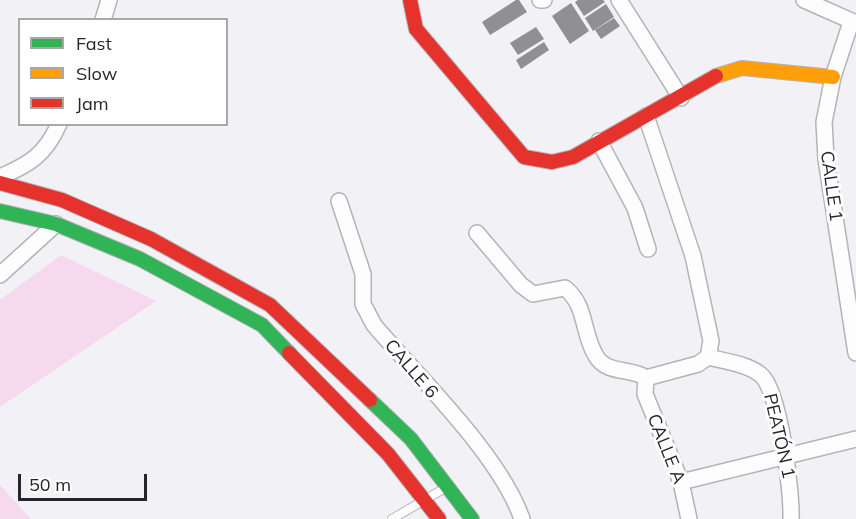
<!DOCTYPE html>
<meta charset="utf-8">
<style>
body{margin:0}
#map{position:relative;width:856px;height:519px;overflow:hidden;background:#f1f1f6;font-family:Mulish,sans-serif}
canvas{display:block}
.legend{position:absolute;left:18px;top:18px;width:210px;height:108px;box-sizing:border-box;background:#fff;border:2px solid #a8a8a9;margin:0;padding:8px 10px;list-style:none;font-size:18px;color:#262529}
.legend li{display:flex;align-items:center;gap:12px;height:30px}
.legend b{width:30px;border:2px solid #a8a8a9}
.scale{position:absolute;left:18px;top:474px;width:129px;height:27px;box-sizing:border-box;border:3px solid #262529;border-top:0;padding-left:8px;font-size:18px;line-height:21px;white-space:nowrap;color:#262529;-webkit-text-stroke:4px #fff;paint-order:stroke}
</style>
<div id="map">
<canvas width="856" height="519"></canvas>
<ul class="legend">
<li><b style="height:8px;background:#30b455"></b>Fast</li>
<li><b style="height:8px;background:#ff9f0a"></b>Slow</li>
<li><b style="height:8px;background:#e5322d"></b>Jam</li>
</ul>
<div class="scale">50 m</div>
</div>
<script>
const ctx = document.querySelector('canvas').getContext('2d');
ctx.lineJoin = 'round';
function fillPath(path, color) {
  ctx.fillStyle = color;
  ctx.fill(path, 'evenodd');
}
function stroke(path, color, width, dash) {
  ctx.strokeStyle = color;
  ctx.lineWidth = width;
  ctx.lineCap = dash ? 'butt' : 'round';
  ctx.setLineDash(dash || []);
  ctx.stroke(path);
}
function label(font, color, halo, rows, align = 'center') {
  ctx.font = font + ' Mulish,sans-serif';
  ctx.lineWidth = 6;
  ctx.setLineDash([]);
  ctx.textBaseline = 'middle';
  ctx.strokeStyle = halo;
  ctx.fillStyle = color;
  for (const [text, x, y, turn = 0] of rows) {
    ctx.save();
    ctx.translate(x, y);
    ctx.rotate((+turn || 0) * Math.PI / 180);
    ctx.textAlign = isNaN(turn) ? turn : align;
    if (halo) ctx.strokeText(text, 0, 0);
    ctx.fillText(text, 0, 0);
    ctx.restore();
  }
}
fillPath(new Path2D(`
 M 61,255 L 156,301 L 0,407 L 0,300 Z
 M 0,485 L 31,519 L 0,519 Z`), '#f6d8ef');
fillPath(new Path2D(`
 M 516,0 L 519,0 L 527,12 L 490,35 L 482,22 Z
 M 578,0 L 603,0 L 605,2 L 584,16 L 575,2 Z
 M 571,3 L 589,31 L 570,44 L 552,16 Z
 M 606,4 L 614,17 L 593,31 L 585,18 Z
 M 614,18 L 620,26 L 601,39 L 595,30 Z
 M 536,27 L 544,39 L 518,55 L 510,43 Z
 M 544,42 L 549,50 L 521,69 L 516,60 Z`), '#908f92');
const lane = new Path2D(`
 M 392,519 L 445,488`);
const street = new Path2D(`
 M 540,0 L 544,0
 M 619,0 L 681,98
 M 804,0 L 856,23
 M 103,20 L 109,0
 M 851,22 L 833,77 L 824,122 L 826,159 L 856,353
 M 646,116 L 693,256 L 711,341 L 708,357 L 698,364 L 646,378
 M 599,141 L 635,208 L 648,249
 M 0,177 C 30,164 45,155 59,124
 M 339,201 L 363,274 L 363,304 L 374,325 C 419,378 500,455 522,519
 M 477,233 L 521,285 L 533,294 L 565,288 C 587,305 582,334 596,356 C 607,375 631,367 646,378
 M 0,275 L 56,224
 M 708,357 C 724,361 748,364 761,375 C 780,391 792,492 791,519
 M 646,378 L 645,394 L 681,482 L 689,519
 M 681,482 L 856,439`);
const fast = new Path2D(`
 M 0,211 L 56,224 L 140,259 L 262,325 L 289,353
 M 370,400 L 411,439 L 472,519`);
const slow = new Path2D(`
 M 716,76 L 742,68 L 833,77`);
const jam = new Path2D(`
 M 410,0 L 416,29 L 524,157 L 552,162 L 573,157 L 716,76
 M 0,183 L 62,200 L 151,239 L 270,305 L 370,400
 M 289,353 L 388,454 L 439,519`);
stroke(lane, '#b4b3b8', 10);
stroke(street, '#b4b3b8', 18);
stroke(fast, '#b4b3b8', 16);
stroke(slow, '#b4b3b8', 16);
stroke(jam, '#b4b3b8', 16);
stroke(lane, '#fdfdfe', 8);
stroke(street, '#fdfdfe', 15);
stroke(fast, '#30b455', 14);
stroke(slow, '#ff9f0a', 14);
stroke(jam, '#e5322d', 14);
label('18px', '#262529', '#fff', [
 ["CALLE 1",831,186,82],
 ["CALLE 6",411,369,49],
 ["PEATÓN 1",779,436,77],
 ["CALLE A",666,449,68]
]);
</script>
